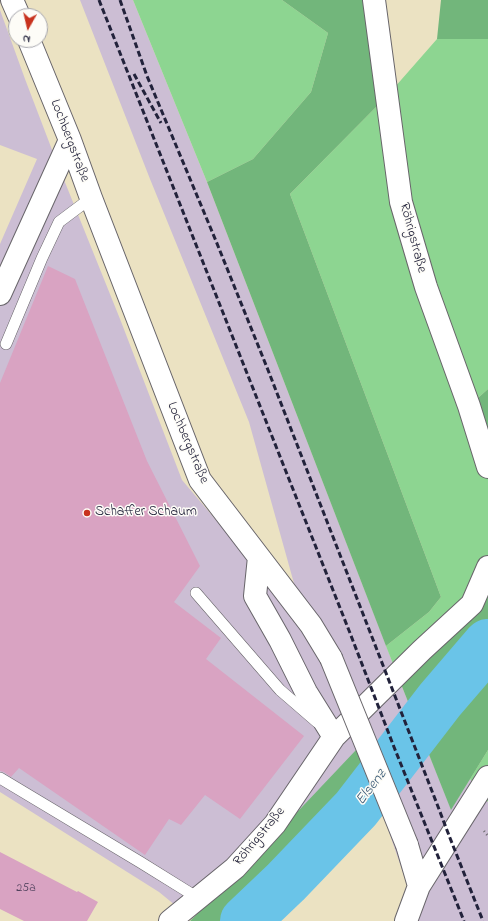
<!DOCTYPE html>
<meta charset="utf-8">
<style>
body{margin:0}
#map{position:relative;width:488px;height:921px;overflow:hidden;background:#ebe2c2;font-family:"Indie Flower",sans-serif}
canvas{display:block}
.north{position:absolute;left:8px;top:8px;width:40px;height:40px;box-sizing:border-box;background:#fdfcf7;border:1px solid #a5a5ac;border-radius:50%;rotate:188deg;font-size:11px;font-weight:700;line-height:16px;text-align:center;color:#22223b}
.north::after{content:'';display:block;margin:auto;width:14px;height:18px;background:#c8321e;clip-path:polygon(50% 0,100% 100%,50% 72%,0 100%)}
</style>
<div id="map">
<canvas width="488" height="921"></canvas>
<div class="north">N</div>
</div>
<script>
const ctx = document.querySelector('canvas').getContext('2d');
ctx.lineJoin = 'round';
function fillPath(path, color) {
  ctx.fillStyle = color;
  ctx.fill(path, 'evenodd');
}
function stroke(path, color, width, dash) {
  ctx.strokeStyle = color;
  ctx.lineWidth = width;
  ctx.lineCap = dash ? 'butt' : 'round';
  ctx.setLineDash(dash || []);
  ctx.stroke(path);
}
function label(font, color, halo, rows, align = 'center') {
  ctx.font = font + ' "Indie Flower",sans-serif';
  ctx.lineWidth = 3;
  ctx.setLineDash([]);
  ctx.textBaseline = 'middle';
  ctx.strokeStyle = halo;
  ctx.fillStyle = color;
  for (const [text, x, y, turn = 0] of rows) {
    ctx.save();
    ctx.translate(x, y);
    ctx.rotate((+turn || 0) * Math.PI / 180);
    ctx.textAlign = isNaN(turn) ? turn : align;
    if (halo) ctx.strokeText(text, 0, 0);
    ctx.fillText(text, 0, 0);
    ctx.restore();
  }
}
fillPath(new Path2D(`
 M 80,0 L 133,0 L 207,182 L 397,674 L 451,809 L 470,779 L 488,802 L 488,921 L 414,921 L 409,890 L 379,803 L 266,845 L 192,919 L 159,892 L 0,792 L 0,244 L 37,159 L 0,145 L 0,10 L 25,79 L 54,155 L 120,319 L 182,480 L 221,526 L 295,587 L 249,422 L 150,179 Z`), '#ccbed4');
fillPath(new Path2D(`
 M 133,0 L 282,0 L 328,33 L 311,92 L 253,159 L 207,182 Z
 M 437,39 L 488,39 L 488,389 L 469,406 L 488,467 L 488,567 L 472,604 L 397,674 L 386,646 L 429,612 L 441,597 L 290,194 L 387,96 Z
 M 488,750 L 488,802 L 470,779 Z`), '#8dd591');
fillPath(new Path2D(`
 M 282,0 L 371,0 L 387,96 L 290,194 L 441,597 L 429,612 L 386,646 L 207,182 L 253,159 L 311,92 L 328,33 Z
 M 441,0 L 488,0 L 488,39 L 437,39 Z
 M 488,389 L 488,467 L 469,406 Z
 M 488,567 L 488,750 L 451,810 L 397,674 L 422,650 Z
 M 356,750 L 379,803 L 288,895 L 255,921 L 190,921 L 266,845 Z`), '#72b67b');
stroke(new Path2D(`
 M 245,921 L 286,882 L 356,809 L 440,700 L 488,644`), '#6ac4e8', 50);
fillPath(new Path2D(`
 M 48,266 L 75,279 L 147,461 L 200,566 L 174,602 L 221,638 L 206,659 L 304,736 L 240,819 L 205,795 L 181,825 L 169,819 L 145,855 L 19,768 L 11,777 L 4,772 L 0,771 L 0,383 Z
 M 0,852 L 77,892 L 78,891 L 98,902 L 87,921 L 24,921 L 0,909 Z`), '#d9a3c2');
const lane = new Path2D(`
 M 6,344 L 42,258 L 59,222 L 91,198
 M 196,593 L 280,690 L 317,722
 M 0,778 L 140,862 L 198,898`);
const street = new Path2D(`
 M 12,0 L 19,16
 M 374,0 L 401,202 L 426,287 L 469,406 L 488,467
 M 29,40 L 70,140 L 91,198 L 200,480 L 311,625 L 331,658
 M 0,294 L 70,140
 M 334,737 L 422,650 L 472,604 L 488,567
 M 407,845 L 419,886
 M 170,921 L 235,868 L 275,824 L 334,737 L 306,692 L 280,640 L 255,596 L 259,557
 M 406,921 L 419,886 L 488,777`);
stroke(lane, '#68656a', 12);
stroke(street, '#68656a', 24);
stroke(new Path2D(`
 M 484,831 L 488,836`), '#68656a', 2.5, [1, 3]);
stroke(lane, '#fff', 11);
stroke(street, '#fff', 22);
stroke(new Path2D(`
 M 99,0 L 350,633 L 394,747 L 464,921
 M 120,0 L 147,76 L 216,241 L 268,370 L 437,804 L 450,838 L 483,921
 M 134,74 L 161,123`), '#22223b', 3, [6, 3]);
const streetBridge = new Path2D(`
 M 331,658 L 407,845`);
stroke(streetBridge, '#68656a', 24, []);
stroke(streetBridge, '#fff', 22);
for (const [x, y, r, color] of [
 [87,513,4,"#c8321e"]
]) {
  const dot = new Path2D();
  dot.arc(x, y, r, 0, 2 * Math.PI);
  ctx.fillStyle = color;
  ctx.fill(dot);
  stroke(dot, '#fdfcf7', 1.5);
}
label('12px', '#50425d', null, [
 ["25a",26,889]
]);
label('14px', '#22223b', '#fdfcf7', [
 ["Lochbergstraße",69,141,69],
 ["Röhrigstraße",412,238,75],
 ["Lochbergstraße",187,443,67],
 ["Röhrigstraße",260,837,-50]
]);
label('14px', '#22223b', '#fdfcf7', [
 ["Schaffer Schaum",95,513]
], 'left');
label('italic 15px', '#3b5b78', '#fdfcf7', [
 ["Elsenz",372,788,-52]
]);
</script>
